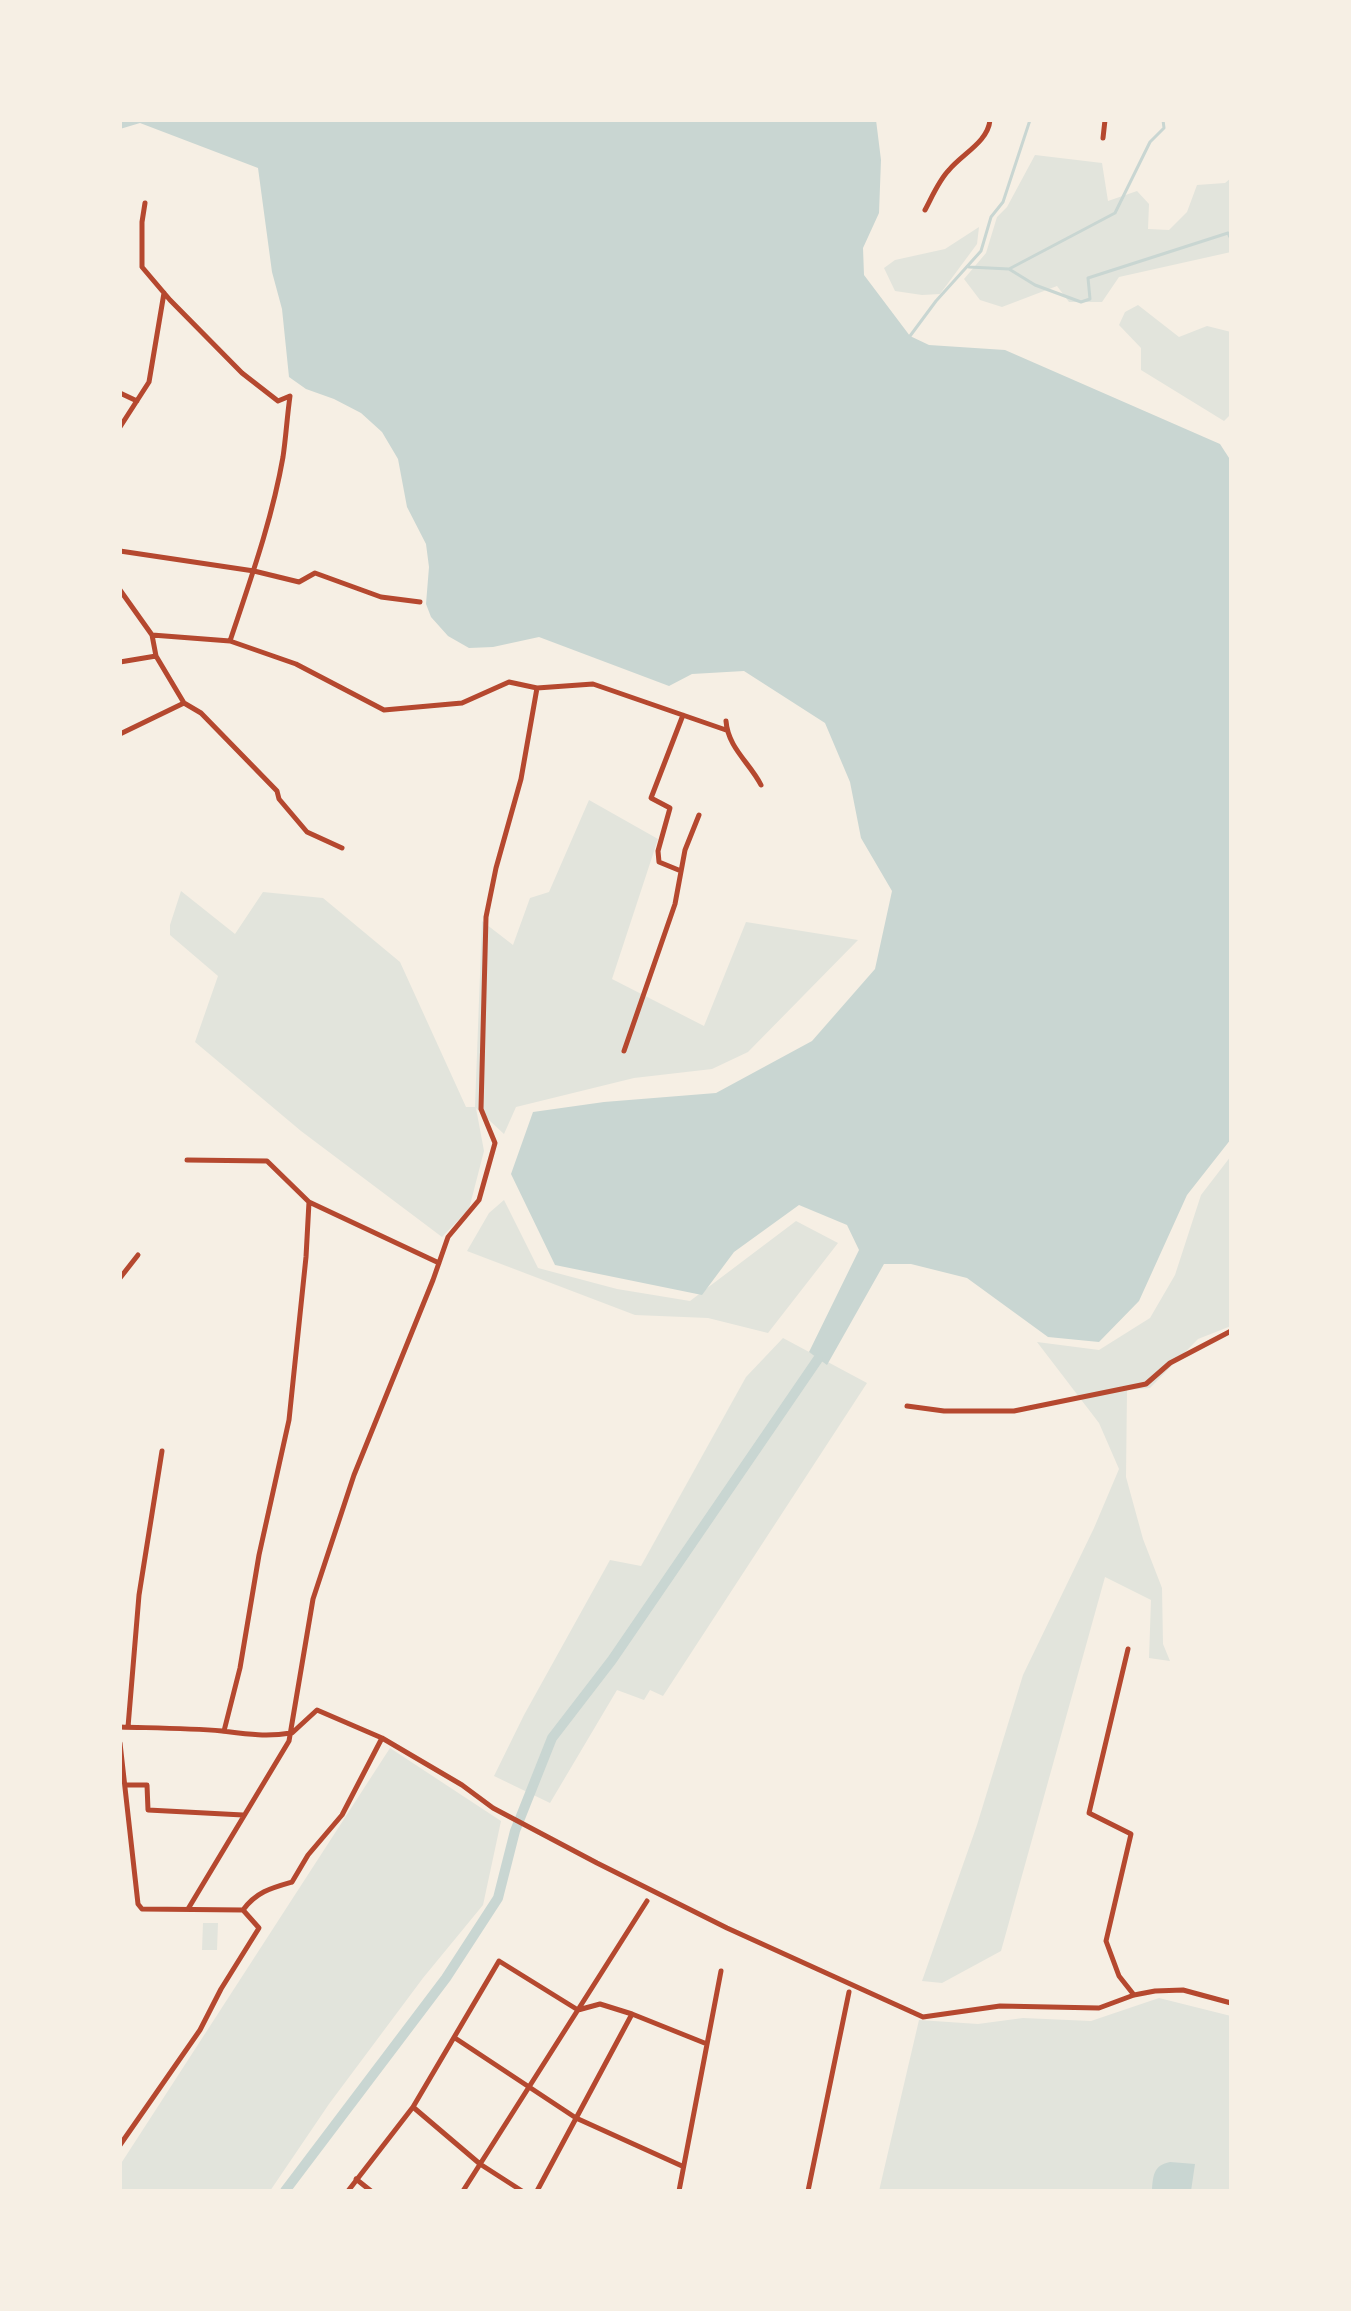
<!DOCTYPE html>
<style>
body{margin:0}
#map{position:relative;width:1351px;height:2311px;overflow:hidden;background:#f6efe4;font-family:Ubuntu,sans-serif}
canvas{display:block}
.frame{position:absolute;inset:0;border:122px solid #f6efe4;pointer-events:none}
</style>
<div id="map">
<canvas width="1351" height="2311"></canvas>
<div class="frame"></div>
</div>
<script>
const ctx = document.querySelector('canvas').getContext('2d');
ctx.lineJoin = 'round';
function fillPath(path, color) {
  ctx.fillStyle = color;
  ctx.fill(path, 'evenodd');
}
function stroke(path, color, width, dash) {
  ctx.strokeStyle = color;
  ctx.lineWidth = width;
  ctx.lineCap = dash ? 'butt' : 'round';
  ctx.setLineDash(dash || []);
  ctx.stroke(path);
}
fillPath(new Path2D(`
 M 1035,155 L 1102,163 L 1108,201 L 1137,191 L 1149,204 L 1148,229 L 1169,230 L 1187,212 L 1197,185 L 1225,183 L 1231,178 L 1231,252 L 1119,277 L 1102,302 L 1069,302 L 1057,286 L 1002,307 L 980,300 L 964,279 L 986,253 L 997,217 L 1007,207 Z
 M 979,227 L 977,244 L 940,294 L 922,295 L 895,291 L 884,268 L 895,260 L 945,249 Z
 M 1138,305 L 1179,337 L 1207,326 L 1231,332 L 1231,414 L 1224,421 L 1141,370 L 1141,348 L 1119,325 L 1125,312 Z
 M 589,800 L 658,839 L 612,979 L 704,1026 L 746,922 L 858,940 L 748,1052 L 712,1069 L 634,1078 L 516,1107 L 504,1134 L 476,1108 L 484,1151 L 469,1209 L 442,1237 L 301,1131 L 195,1042 L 218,976 L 170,935 L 170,925 L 181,891 L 235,934 L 263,892 L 323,898 L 400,962 L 466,1107 L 475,1107 L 482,921 L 513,945 L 530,898 L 549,892 Z
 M 1231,1156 L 1231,1326 L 1198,1339 L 1150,1388 L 1127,1390 L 1126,1477 L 1143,1539 L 1162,1588 L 1163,1644 L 1170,1661 L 1149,1658 L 1151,1600 L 1105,1577 L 1001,1951 L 942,1983 L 922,1981 L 977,1825 L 1023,1675 L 1094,1528 L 1119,1469 L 1099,1423 L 1037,1342 L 1099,1350 L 1150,1318 L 1175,1275 L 1201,1195 Z
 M 504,1200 L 538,1268 L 617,1289 L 690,1301 L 796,1221 L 838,1243 L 768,1333 L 708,1318 L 635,1315 L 467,1251 L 489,1213 Z
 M 783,1338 L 867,1383 L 663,1696 L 650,1690 L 644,1700 L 617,1690 L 550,1803 L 494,1776 L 524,1715 L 610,1560 L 641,1566 L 746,1377 Z
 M 390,1748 L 501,1821 L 483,1905 L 423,1978 L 329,2104 L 270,2191 L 120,2191 L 120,2165 Z
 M 203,1923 L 218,1923 L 217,1950 L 202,1950 Z
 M 1159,1998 L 1231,2016 L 1231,2191 L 879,2191 L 919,2020 L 978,2024 L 1023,2018 L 1091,2021 Z`), '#e2e4dc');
fillPath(new Path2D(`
 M 120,120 L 876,120 L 881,160 L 879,213 L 863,248 L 864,275 L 910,336 L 929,345 L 1005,350 L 1220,444 L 1231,461 L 1231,1139 L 1187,1195 L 1139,1301 L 1099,1342 L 1048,1337 L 967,1278 L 911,1264 L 884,1264 L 827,1365 L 809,1352 L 859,1250 L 847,1225 L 799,1205 L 734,1252 L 702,1295 L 555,1265 L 511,1174 L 533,1112 L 604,1102 L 716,1093 L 812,1041 L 875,969 L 892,891 L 861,838 L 850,782 L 825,723 L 744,671 L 692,674 L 669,686 L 539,637 L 493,647 L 469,648 L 448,636 L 431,617 L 426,604 L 429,567 L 426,544 L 407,507 L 398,459 L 382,432 L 361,413 L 334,399 L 306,389 L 289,377 L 282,309 L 272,272 L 258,168 L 140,123 L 120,129 Z
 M 1170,2162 L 1195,2164 L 1191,2191 L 1152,2190 C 1153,2175 1154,2165 1170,2162 Z`), '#c9d6d2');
stroke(new Path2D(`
 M 969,267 L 1009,269 L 1035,285 L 1081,302 L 1090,299 L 1088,278 L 1228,233 L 1231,239
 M 1009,269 L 1115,213 L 1150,142 L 1164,128 L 1163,120
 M 910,336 L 936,301 L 981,251 L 991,217 L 1003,202 L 1030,120`), '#c9d6d2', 3);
stroke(new Path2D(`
 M 285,2191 L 446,1978 L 498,1898 L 515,1831 L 552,1738 L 612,1660 L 818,1359`), '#c9d6d2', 10);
stroke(new Path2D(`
 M 1103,138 L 1105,120
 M 145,203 L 142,222 L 142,267 L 170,300 L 242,373 L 278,401 L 290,396 C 287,417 286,437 283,457 C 272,520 250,581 230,641
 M 925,210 C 932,197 939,180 949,170 C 962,154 988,142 990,120
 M 120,393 L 137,401
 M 120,427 L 149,382 L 164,293
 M 120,551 L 254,571 L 299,582 L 315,573 L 381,597 L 420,602
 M 120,590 L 152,635 L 156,656 L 184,703 L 201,713 L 277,791 L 279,799 L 307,832 L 342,848
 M 152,635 L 230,641 L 296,664 L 384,710 L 462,703 L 509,682 L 537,688 L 593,684 L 726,730
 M 120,662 L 156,656
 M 726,721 C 728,748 750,763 761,785
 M 120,734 L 184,703
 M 681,871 L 659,862 L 658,851 L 670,808 L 651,798 L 683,715
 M 624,1051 L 675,904 L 685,850 L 699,815
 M 187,1160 L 267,1161 L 309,1202 L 439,1263
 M 120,1278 L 138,1255
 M 907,1406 L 944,1411 L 1014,1411 L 1146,1384 L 1170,1363 L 1231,1331
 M 1128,1649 L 1089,1813 L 1131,1834 L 1106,1941 L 1119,1976 L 1134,1995
 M 120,1727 C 154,1728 188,1728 222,1731 C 246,1734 266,1737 291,1733
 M 128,1727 L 139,1595 L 162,1451
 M 224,1731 L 240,1668 L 259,1555 L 289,1420 L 306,1257 L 309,1202
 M 292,1733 L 317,1710 L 382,1738 L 462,1785 L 493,1808 L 597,1863 L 727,1928 L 923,2017 L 1000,2006 L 1099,2008 L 1134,1995 L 1155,1991 L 1183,1990 L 1231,2003
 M 120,1743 L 138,1904 L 142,1909 L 243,1910 L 259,1928 L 221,1989 L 200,2030 L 120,2145
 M 125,1785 L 147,1785 L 148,1810 L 243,1815
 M 188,1909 L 289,1741 L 313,1599 L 354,1475 L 433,1280 L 448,1237 L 479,1200 L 495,1143 L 481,1109 L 486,917 L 496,868 L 521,779 L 537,688
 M 243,1910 C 256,1892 271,1888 292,1882 L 308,1855 L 342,1815 L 382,1738
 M 455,2038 L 576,2118 L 682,2166
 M 413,2107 L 480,2164 L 522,2191
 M 356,2179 L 371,2191
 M 348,2191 L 413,2107 L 499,1961 L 578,2010 L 600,2004 L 632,2014 L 707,2044
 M 463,2191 L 647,1901
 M 537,2191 L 632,2014
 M 679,2191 L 721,1971
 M 808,2191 L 849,1992`), '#b5482f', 5);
</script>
